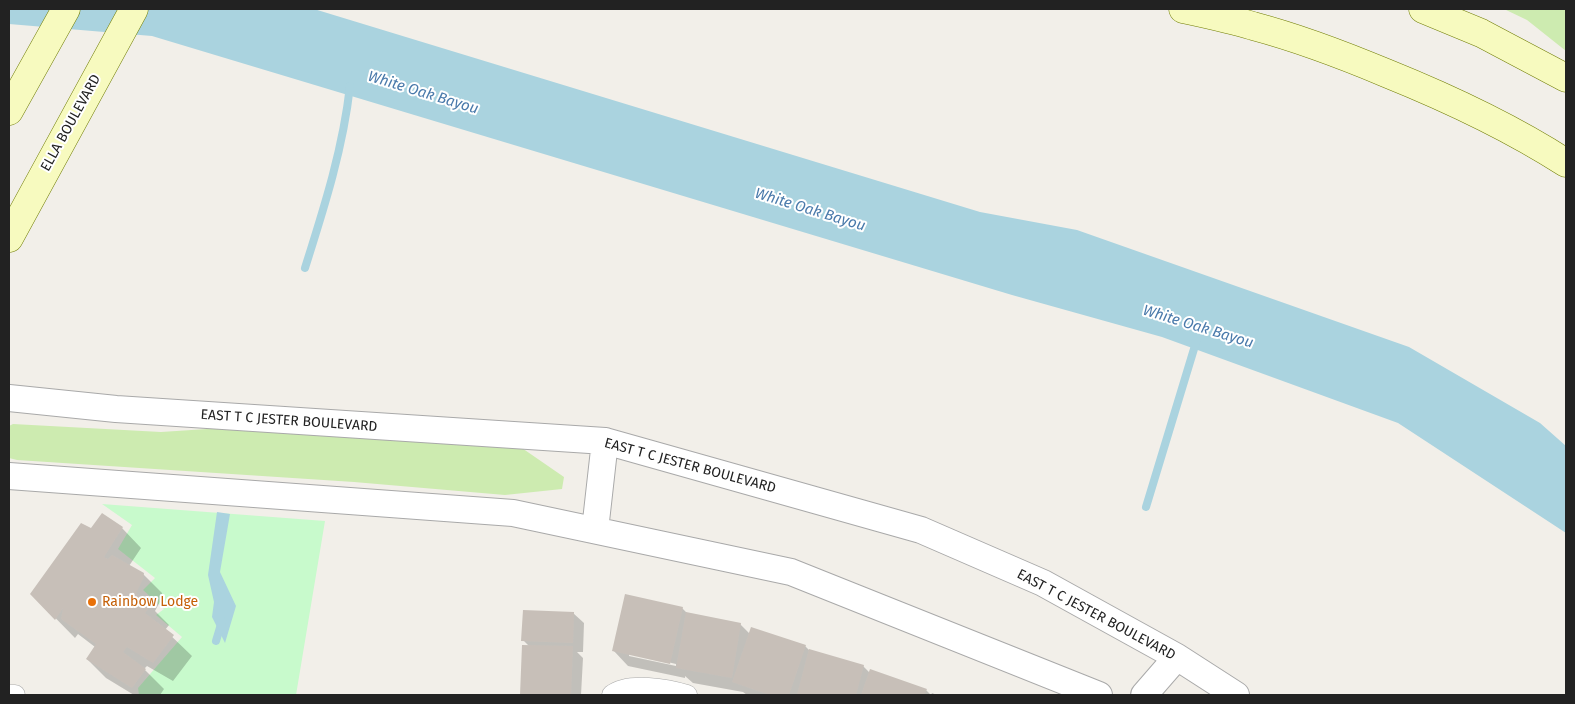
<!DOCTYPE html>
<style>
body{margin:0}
#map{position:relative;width:1575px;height:704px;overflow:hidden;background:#f2efe9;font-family:"Fira Sans",sans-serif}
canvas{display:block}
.frame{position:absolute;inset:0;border:10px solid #222;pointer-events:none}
</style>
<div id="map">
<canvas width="1575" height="704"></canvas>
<div class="frame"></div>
</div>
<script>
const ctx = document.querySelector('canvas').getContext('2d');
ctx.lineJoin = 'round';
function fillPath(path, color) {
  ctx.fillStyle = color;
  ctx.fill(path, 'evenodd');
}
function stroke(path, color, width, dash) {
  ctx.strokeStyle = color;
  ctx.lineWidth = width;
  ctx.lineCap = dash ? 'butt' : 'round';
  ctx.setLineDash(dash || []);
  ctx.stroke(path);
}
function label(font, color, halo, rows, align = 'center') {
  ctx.font = font + ' "Fira Sans",sans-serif';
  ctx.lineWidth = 4;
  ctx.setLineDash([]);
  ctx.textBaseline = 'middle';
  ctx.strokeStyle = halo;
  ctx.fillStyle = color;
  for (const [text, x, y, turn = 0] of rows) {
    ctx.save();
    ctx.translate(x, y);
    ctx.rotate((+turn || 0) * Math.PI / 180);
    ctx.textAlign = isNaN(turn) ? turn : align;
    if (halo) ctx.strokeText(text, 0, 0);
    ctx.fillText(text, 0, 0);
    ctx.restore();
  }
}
fillPath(new Path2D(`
 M 1504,9 L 1566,9 L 1566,51 L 1527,20 Z
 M 13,424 L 161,432 L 253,426 L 519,446 L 564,477 L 562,489 L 505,495 L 354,482 L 17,460 L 9,458 L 9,426 Z`), '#cdebb0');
fillPath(new Path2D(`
 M 102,504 L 325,521 L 296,695 L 139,695 L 138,688 L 182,637 L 156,615 L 164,609 L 143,590 L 155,578 L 118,549 L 132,525 Z`), '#c8facc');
fillPath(new Path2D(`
 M 9,9 L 314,9 L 980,212 L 1077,230 L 1409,347 L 1540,423 L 1566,446 L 1566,533 L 1398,423 L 1162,337 L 1012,295 L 152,36 L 9,24 Z
 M 217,512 L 230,514 L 220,572 L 236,606 L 225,643 L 212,617 L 214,602 L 208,575 Z`), '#aad3df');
fillPath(new Path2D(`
 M 122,528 L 141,548 L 129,566 L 143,574 L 162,593 L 162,598 L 155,611 L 169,625 L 165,630 L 192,656 L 173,681 L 147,666 L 144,669 L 164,689 L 160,695 L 134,695 L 106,678 L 87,659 L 95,647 L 78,634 L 75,638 L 32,594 L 92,530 Z
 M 682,608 L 688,614 L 740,624 L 750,634 L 805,646 L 809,650 L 863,666 L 870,673 L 926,690 L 931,695 L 932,693 L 937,695 L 747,695 L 743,692 L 693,683 L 685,676 L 685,678 L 628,666 L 613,650 ZM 629,653 L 676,664 L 676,666 L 629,656 Z
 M 573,613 L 584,623 L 583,652 L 577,652 L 583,658 L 581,695 L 521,695 L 523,646 L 529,646 L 523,640 Z`), '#0003');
stroke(new Path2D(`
 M 305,268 C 324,208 343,149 350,86
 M 1146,507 L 1197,339
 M 216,641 L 222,621`), '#aad3df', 8);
fillPath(new Path2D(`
 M 102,513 L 123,527 L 104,557 L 108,559 L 112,555 L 144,573 L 143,579 L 136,593 L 151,605 L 145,613 L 174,635 L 153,663 L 127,647 L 123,652 L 146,669 L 132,688 L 86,659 L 96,644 L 61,619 L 63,608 L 55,620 L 30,594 L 81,523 L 91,528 Z
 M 625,594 L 683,607 L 670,664 L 612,651 Z
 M 523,610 L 574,612 L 573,643 L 521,641 Z
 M 686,612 L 741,623 L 732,678 L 676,668 Z
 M 751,627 L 806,645 L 789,695 L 770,695 L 732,682 Z
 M 522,645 L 573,646 L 571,695 L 520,695 Z
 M 809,649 L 864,665 L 856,695 L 797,695 Z
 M 870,669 L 927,689 L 924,695 L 861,695 Z`), '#c7bfb8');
const minor = new Path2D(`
 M 9,695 L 15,695
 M 612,695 C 628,682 668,689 687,695`);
const tertiary = new Path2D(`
 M 9,398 L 116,409 L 605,441 L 921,530 L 1043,583 L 1177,657 L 1236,695
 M 9,476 L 513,513 L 791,572 L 1099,695
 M 595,530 L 605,441
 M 1144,695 L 1177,657`);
const secondary = new Path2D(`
 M 1183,9 C 1206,14 1230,19 1253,26 C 1298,38 1343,55 1386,73 C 1448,98 1510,127 1566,163
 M 1423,9 L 1481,33 L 1566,78
 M 9,111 L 66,9
 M 9,238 L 134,9`);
stroke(minor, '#a9a9a9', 21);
stroke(tertiary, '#a9a9a9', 28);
stroke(secondary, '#707d05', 29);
stroke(minor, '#fff', 20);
stroke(tertiary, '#fff', 26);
stroke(secondary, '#f7fabf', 28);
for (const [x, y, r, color] of [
 [92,602,5,"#e8710a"]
]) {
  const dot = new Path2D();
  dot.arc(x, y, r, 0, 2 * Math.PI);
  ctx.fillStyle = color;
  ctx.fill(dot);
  stroke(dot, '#fff', 2);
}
label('14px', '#222', '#fff', [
 ["ELLA BOULEVARD",71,123,-61],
 ["EAST T C JESTER BOULEVARD",289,421,4],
 ["EAST T C JESTER BOULEVARD",690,466,15],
 ["EAST T C JESTER BOULEVARD",1096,615,28]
]);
label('14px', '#c56008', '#fff', [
 ["Rainbow Lodge",102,602]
], 'left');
label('italic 15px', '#4a7aab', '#fff', [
 ["White Oak Bayou",423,93,17],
 ["White Oak Bayou",810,210,17],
 ["White Oak Bayou",1198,327,17]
]);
</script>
